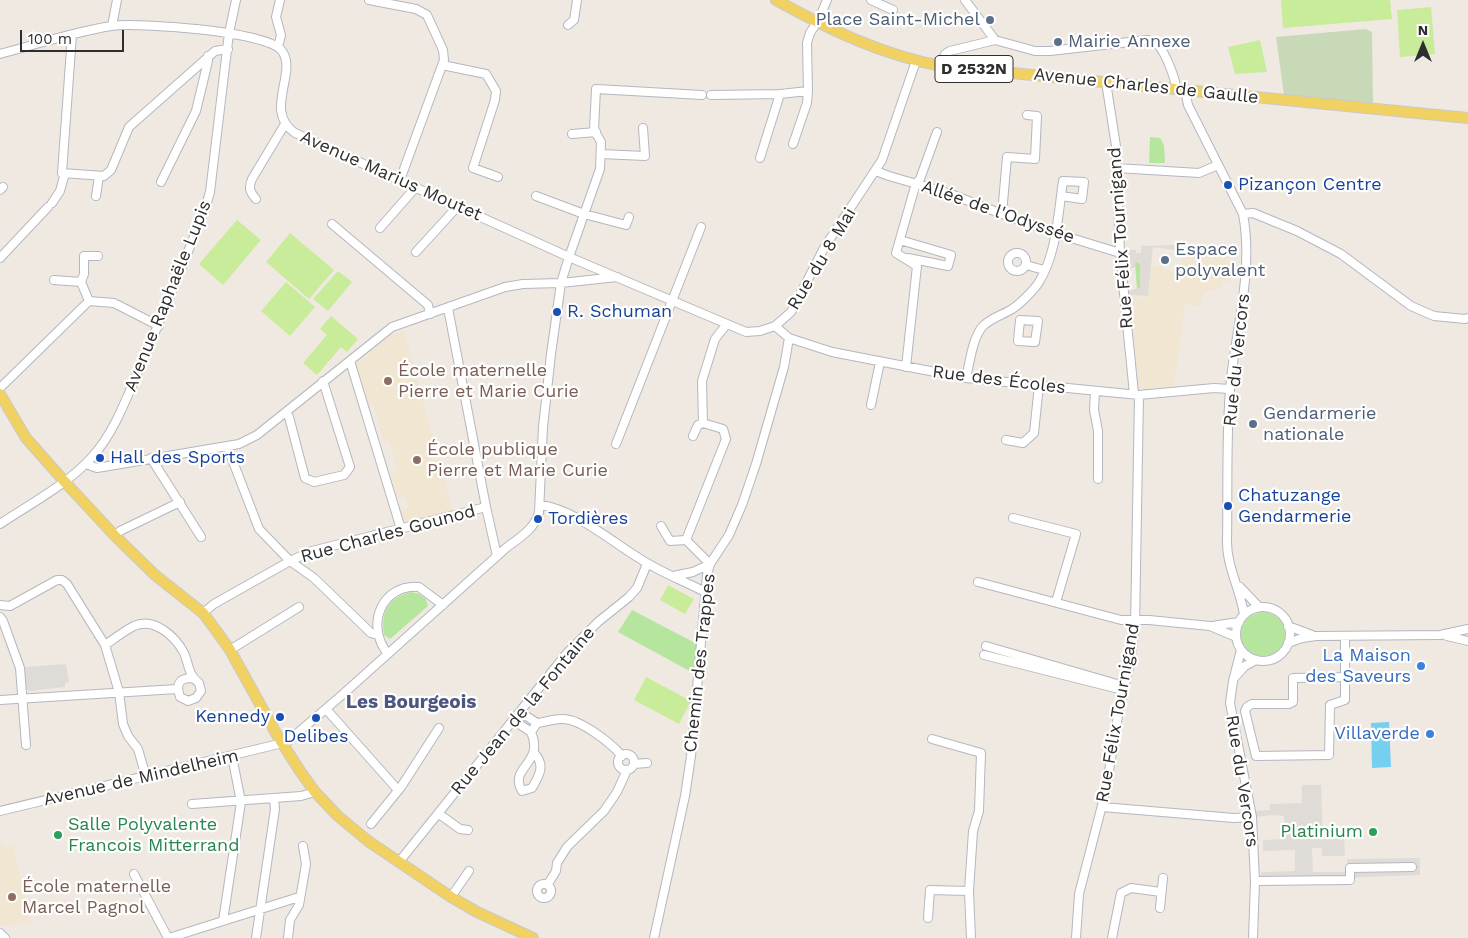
<!DOCTYPE html>
<meta charset="utf-8">
<style>
body{margin:0}
#map{position:relative;width:1468px;height:938px;overflow:hidden;background:#efe9e1;font-family:"Work Sans",sans-serif}
canvas{display:block}
.north{position:absolute;left:1398px;top:20px;width:50px;height:50px;-webkit-text-stroke:4px #fff;paint-order:stroke;rotate:0deg;font-size:14px;font-weight:700;line-height:20px;text-align:center;color:#2e2e2e}
.north::after{content:'';display:block;margin:auto;width:18px;height:22px;background:#2e2e2e;clip-path:polygon(50% 0,100% 100%,50% 72%,0 100%)}
.scale{position:absolute;left:20px;top:30px;width:104px;height:22px;box-sizing:border-box;border:2px solid #2e2e2e;border-top:0;padding-left:6px;font-size:15px;line-height:18px;white-space:nowrap;color:#2e2e2e;-webkit-text-stroke:4px #fff;paint-order:stroke}
</style>
<div id="map">
<canvas width="1468" height="938"></canvas>
<div class="north">N</div>
<div class="scale">100 m</div>
</div>
<script>
const ctx = document.querySelector('canvas').getContext('2d');
ctx.lineJoin = 'round';
function fillPath(path, color) {
  ctx.fillStyle = color;
  ctx.fill(path, 'evenodd');
}
function stroke(path, color, width, dash) {
  ctx.strokeStyle = color;
  ctx.lineWidth = width;
  ctx.lineCap = dash ? 'butt' : 'round';
  ctx.setLineDash(dash || []);
  ctx.stroke(path);
}
function label(font, color, halo, rows, align = 'center') {
  ctx.font = font + ' "Work Sans",sans-serif';
  ctx.lineWidth = 4.5;
  ctx.setLineDash([]);
  ctx.textBaseline = 'middle';
  ctx.strokeStyle = halo;
  ctx.fillStyle = color;
  for (const [text, x, y, turn = 0] of rows) {
    ctx.save();
    ctx.translate(x, y);
    ctx.rotate((+turn || 0) * Math.PI / 180);
    ctx.textAlign = isNaN(turn) ? turn : align;
    if (halo) ctx.strokeText(text, 0, 0);
    ctx.fillText(text, 0, 0);
    ctx.restore();
  }
}
fillPath(new Path2D(`
 M 1227,250 L 1227,255 L 1229,255 L 1230,281 L 1221,282 L 1221,289 L 1208,290 L 1202,296 L 1200,306 L 1185,304 L 1174,387 L 1142,389 L 1137,386 L 1129,296 L 1148,298 L 1152,265 L 1163,267 L 1164,270 L 1177,272 L 1182,270 L 1182,251 Z
 M 404,329 L 453,513 L 407,523 L 403,521 L 400,511 L 408,508 L 405,497 L 398,499 L 391,472 L 398,470 L 390,442 L 384,442 L 373,404 L 366,405 L 355,364 L 389,336 Z
 M 2,842 L 3,847 L 13,845 L 31,923 L 0,926 L 0,843 Z`), '#f0e6d1');
fillPath(new Path2D(`
 M 1150,137 L 1160,138 L 1164,145 L 1165,163 L 1149,163 Z
 M 1137,262 L 1140,264 L 1140,288 L 1137,289 L 1135,263 Z
 M 411,592 L 419,594 L 426,599 L 428,606 L 390,639 L 384,635 C 381,612 387,598 411,592 Z
 M 632,610 L 697,644 L 695,674 L 618,632 Z
 M1241 634a22 22 0 1 1 44 0a22 22 0 1 1-44 0Z`), '#b6e59e');
fillPath(new Path2D(`
 M 1366,29 L 1372,32 L 1373,103 L 1284,95 L 1276,37 Z`), '#c8d9b8');
fillPath(new Path2D(`
 M 1281,0 L 1390,0 L 1392,19 L 1283,28 Z
 M 1431,7 L 1435,54 L 1400,57 L 1397,10 Z
 M 1260,40 L 1267,72 L 1235,74 L 1228,47 Z
 M 237,220 L 261,240 L 223,285 L 199,264 Z
 M 290,233 L 334,270 L 309,299 L 266,262 Z
 M 338,271 L 352,282 L 328,311 L 313,299 Z
 M 286,282 L 315,307 L 290,336 L 261,311 Z
 M 331,316 L 358,339 L 347,352 L 341,347 L 317,375 L 303,363 L 327,335 L 320,329 Z
 M 668,585 L 694,599 L 685,614 L 660,600 Z
 M 646,677 L 691,701 L 679,724 L 634,700 Z`), '#c9ec9a');
fillPath(new Path2D(`
 M 1180,245 L 1181,251 L 1153,247 L 1148,296 L 1128,295 L 1130,290 L 1140,288 L 1140,264 L 1137,262 L 1135,263 L 1135,268 L 1125,268 L 1124,250 L 1136,250 L 1136,253 L 1141,253 L 1141,246 Z
 M 66,664 L 69,682 L 65,683 L 65,687 L 29,691 L 26,688 L 23,667 Z
 M 1302,785 L 1321,785 L 1323,839 L 1344,838 L 1345,856 L 1322,856 L 1322,848 L 1312,848 L 1313,872 L 1347,872 L 1347,859 L 1420,858 L 1420,875 L 1259,881 L 1261,872 L 1295,871 L 1295,850 L 1263,851 L 1263,840 L 1284,839 L 1284,816 L 1271,815 L 1256,817 L 1255,811 L 1270,810 L 1270,804 L 1302,803 Z`), '#dfdcd8');
fillPath(new Path2D(`
 M 1389,722 L 1391,767 L 1372,768 L 1371,723 Z`), '#75cff0');
const minor = new Path2D(`
 M 369,0 L 416,9 L 427,15 L 443,50 L 444,60 L 400,180
 M 871,0 L 893,10
 M 965,0 L 995,40
 M 568,25 L 574,20 L 577,0
 M 112,26 L 117,0
 M 72,35 L 62,173 L 104,176 L 111,170 L 129,127 L 215,51 L 228,49
 M 278,47 L 281,35 L 276,17 L 280,0
 M 0,54 C 37,44 74,32 111,26 C 137,22 268,31 282,51 C 298,73 263,111 295,133 L 569,257 L 746,332 L 760,331 L 775,326 L 791,312 L 824,248 L 882,160 L 916,61
 M 442,65 L 486,74 L 496,91 L 495,100 L 473,168 L 498,177
 M 941,66 L 945,54 L 950,51 L 995,40 L 1035,51 L 1050,51 L 1147,40 C 1152,41 1155,42 1158,45 C 1165,52 1176,79 1176,89
 M 1106,82 L 1116,146 L 1120,253 L 1134,394
 M 1185,90 L 1188,105 L 1243,214 C 1254,273 1235,330 1230,389 C 1226,439 1228,491 1227,542 C 1227,567 1240,589 1244,614
 M 711,95 L 780,94 L 808,91 L 807,43 L 810,33 L 819,19 L 827,0
 M 572,134 L 596,132
 M 793,144 L 807,103 L 808,91
 M 601,154 L 645,156 L 643,128
 M 760,158 L 780,94
 M 1116,168 L 1199,173 L 1218,165
 M 876,171 L 889,176 L 948,193 L 1002,214 L 1055,233 L 1120,253
 M 161,182 L 196,111 L 208,61 L 208,56
 M 0,190 L 3,187
 M 96,196 L 99,176
 M 536,196 L 584,214 L 626,225 L 629,217
 M 256,199 C 250,192 248,188 252,179 L 285,124
 M 52,203 L 60,191 L 65,173
 M 1002,214 L 1007,157 L 1035,159 L 1037,116 L 1027,115
 M 1243,214 L 1253,213 L 1297,231 L 1341,254 L 1411,306 L 1434,316 L 1465,319 L 1468,318
 M 332,224 L 428,305 L 430,314
 M 380,228 L 416,187
 M 900,240 L 951,255 L 948,266 L 908,258
 M 416,252 L 458,206
 M1008 262a9 9 0 1 1 18 0a9 9 0 1 1-18 0Z
 M 0,258 L 48,207
 M 1026,265 L 1044,270
 M 54,280 L 81,282
 M 89,301 L 114,303 L 159,326
 M 89,301 L 81,282 L 84,274 L 84,256 L 98,256
 M 448,308 L 486,507 L 497,556
 M 1020,320 L 1038,321 L 1035,342 L 1018,341 Z
 M 775,326 L 789,338 L 832,352 L 966,378 L 1139,395 L 1214,388 L 1230,389
 M 350,361 L 401,529
 M 906,367 L 917,266 L 896,253 L 916,183 L 920,179 L 937,132
 M 966,378 C 970,362 972,340 982,327 C 990,318 1003,315 1012,309 C 1019,305 1035,289 1039,282 C 1057,253 1058,214 1063,181 L 1084,182 L 1082,199 L 1061,196
 M 0,388 L 89,301
 M 1095,391 L 1094,410 L 1098,431 L 1098,479
 M 871,405 L 880,362
 M 286,412 L 289,417 L 305,478 L 314,482 L 344,475 L 350,467 L 323,381
 M 693,436 L 698,425 L 703,423
 M 1006,440 L 1023,443 L 1034,433 L 1039,385
 M 616,444 L 701,227
 M 227,446 L 259,529 L 290,561 L 314,578 L 371,633 L 378,635
 M 151,458 L 201,537
 M 86,464 L 97,468 L 239,444 L 257,435 L 392,327 L 505,287 L 523,284 L 561,283 L 617,277
 M 540,505 C 576,509 615,545 647,563 C 665,574 686,582 705,592
 M 1013,518 L 1076,534 L 1056,602
 M 0,524 C 30,504 68,484 92,457 C 113,434 125,402 137,374 C 161,320 183,264 205,209 L 210,192 L 229,33 L 236,0
 M 661,526 L 670,541 L 686,540
 M 115,536 L 120,531 L 180,502
 M 686,540 L 726,439 L 723,429 L 703,423 L 702,381 L 715,339 L 726,325
 M 673,576 L 693,572 L 710,564 L 686,540
 M 978,582 L 1121,620 L 1149,620 L 1210,626 L 1236,637
 M 1240,587 L 1259,607
 M 0,605 L 10,606 L 57,580 L 62,580 L 67,584 L 105,645 L 119,692 L 123,724 L 128,736 L 138,749 L 146,777
 M1236 634a27 27 0 1 1 54 0a27 27 0 1 1-54 0Z
 M 203,613 L 214,604 L 290,561 L 312,551 L 486,507
 M 0,617 L 3,621 L 20,668 L 26,745
 M 1212,626 L 1239,622
 M 1288,626 L 1312,635
 M 1447,636 L 1468,641
 M 1288,643 L 1302,638 L 1316,636 L 1440,635 L 1468,629
 M 105,645 C 114,639 124,631 134,626 C 154,617 175,636 184,653 C 189,664 188,675 199,683 L 201,691 L 196,698 L 188,701 L 180,697 C 176,685 178,678 192,678
 M 986,646 L 1124,686
 M 230,650 L 299,607
 M 1241,650 L 1233,681 L 1230,703 L 1252,817 L 1255,881 L 1253,938
 M 388,654 C 365,626 381,584 419,587 L 443,605
 M 984,655 L 1123,690
 M 1235,677 L 1245,666 L 1256,660
 M 1345,677 L 1293,678 L 1293,702 L 1289,704 L 1252,704 L 1247,707 L 1245,711 L 1256,756 L 1329,755 L 1330,705 L 1345,700 L 1345,636
 M 0,700 L 177,689
 M 326,709 L 398,790
 M 513,720 L 531,732 L 537,723 L 520,712
 M 537,723 C 546,722 555,718 564,719 C 581,720 610,742 622,756
 M 531,732 C 545,764 508,767 522,791 L 532,788 C 539,776 546,765 534,753
 M 932,739 L 981,753 L 979,811 L 973,831 L 969,891 L 971,938
 M618 762a8 8 0 1 1 16 0a8 8 0 1 1-16 0Z
 M 634,764 L 647,763
 M 192,804 L 301,796 L 315,792
 M 1102,807 L 1234,818 L 1252,817
 M 0,811 L 287,742 L 342,695 L 506,548 C 519,538 535,529 539,512 L 543,427 L 551,354 L 561,283 L 569,257 L 600,169 L 601,142 L 594,130 L 596,89 L 702,95
 M 439,814 L 460,829 L 468,830
 M 371,824 L 401,787 L 439,728
 M 399,862 L 567,653 L 598,622 L 629,597 L 637,588 L 647,564
 M 134,874 L 168,938
 M 1255,881 L 1350,880 L 1350,868 L 1412,867
 M537 891a7 7 0 1 1 14 0a7 7 0 1 1-14 0Z
 M 548,884 L 556,871 L 557,863 L 567,847 L 604,811 L 617,792 L 627,770
 M 451,897 L 469,871
 M 1160,908 L 1163,878
 M 928,918 L 930,890 L 969,891
 M 223,921 L 241,802 L 232,756
 M 0,933 L 5,938
 M 169,938 L 299,897
 M 256,938 L 275,809 L 274,799
 M 288,938 L 290,920 L 299,905 L 306,864 L 303,846
 M 654,938 L 685,796 L 691,756 L 707,575 L 710,564 L 729,535 L 742,505 L 756,464 L 784,367 L 789,338
 M 1076,938 L 1079,894 L 1106,790 L 1119,709 L 1130,664 L 1135,628 L 1139,395
 M 1112,938 L 1121,893 L 1131,888 L 1161,892`);
const major = new Path2D(`
 M 776,0 C 828,29 882,55 941,66 L 1468,118
 M 0,394 L 26,438 L 64,481 L 115,536 L 155,575 L 203,613 L 215,629 L 230,650 L 277,735 L 300,771 L 315,792 L 338,816 L 368,841 L 451,897 L 477,912 L 533,938`);
stroke(minor, '#b4b7c1', 10);
stroke(major, '#c9c9c9', 12);
stroke(minor, '#fff', 8);
stroke(major, '#f2d163', 10);
for (const [x, y, r, color] of [
 [990,20,5,"#5c6f8a"],
 [1058,42,5,"#5c6f8a"],
 [1228,185,5,"#1a4fb4"],
 [1165,260,5,"#5c6f8a"],
 [557,312,5,"#1a4fb4"],
 [388,381,5,"#8d6e63"],
 [1253,424,5,"#5c6f8a"],
 [100,458,5,"#1a4fb4"],
 [417,460,5,"#8d6e63"],
 [1228,506,5,"#1a4fb4"],
 [538,519,5,"#1a4fb4"],
 [1421,666,5,"#3f7fe0"],
 [280,717,5,"#1a4fb4"],
 [316,718,5,"#1a4fb4"],
 [1430,734,5,"#3f7fe0"],
 [1373,832,5,"#2e9e5b"],
 [58,835,5,"#2e9e5b"],
 [12,897,5,"#8d6e63"]
]) {
  const dot = new Path2D();
  dot.arc(x, y, r, 0, 2 * Math.PI);
  ctx.fillStyle = color;
  ctx.fill(dot);
  stroke(dot, '#fff', 2);
}
for (const [x, y, w] of [
 [974,69,78]
]) {
  const box = new Path2D();
  box.roundRect(x - w / 2, y - 13.5, w, 27, 4);
  ctx.fillStyle = '#fff';
  ctx.fill(box);
  stroke(box, '#2e2e2e', 1);
}
label('bold 16px', '#2e2e2e', null, [
 ["D 2532N",974,69]
]);
label('18px', '#4e5e75', '#fff', [
 ["Place Saint-Michel",980,20,"right"],
 ["Mairie Annexe",1068,42],
 ["Espace",1175,250],
 ["polyvalent",1175,271],
 ["Gendarmerie",1263,414],
 ["nationale",1263,435]
], 'left');
label('18px', '#2e2e2e', '#fff', [
 ["Avenue Charles de Gaulle",1146,86,6],
 ["Avenue Marius Moutet",391,176,24],
 ["Allée de l'Odyssée",998,212,19],
 ["Rue Félix Tournigand",1121,238,-94],
 ["Rue du 8 Mai",822,259,-59],
 ["Avenue Raphaële Lupis",168,296,-68],
 ["Rue du Vercors",1237,360,-84],
 ["Rue des Écoles",999,380,7],
 ["Rue Charles Gounod",388,534,-15],
 ["Chemin des Trappes",700,663,-84],
 ["Rue Jean de la Fontaine",523,711,-50],
 ["Rue Félix Tournigand",1118,713,-80],
 ["Avenue de Mindelheim",141,778,-13],
 ["Rue du Vercors",1242,781,81]
]);
label('18px', '#164399', '#fff', [
 ["Pizançon Centre",1238,185],
 ["R. Schuman",567,312],
 ["Hall des Sports",110,458],
 ["Chatuzange",1238,496],
 ["Gendarmerie",1238,517],
 ["Tordières",548,519],
 ["Kennedy",270,717,"right"],
 ["Delibes",316,737,"center"]
], 'left');
label('18px', '#785e54', '#fff', [
 ["École maternelle",398,371],
 ["Pierre et Marie Curie",398,392],
 ["École publique",427,450],
 ["Pierre et Marie Curie",427,471],
 ["École maternelle",22,887],
 ["Marcel Pagnol",22,908]
], 'left');
label('18px', '#366cbe', '#fff', [
 ["La Maison",1411,656],
 ["des Saveurs",1411,677],
 ["Villaverde",1420,734]
], 'right');
label('18px', '#27864d', '#fff', [
 ["Salle Polyvalente",68,825],
 ["Francois Mitterrand",68,846],
 ["Platinium",1363,832,"right"]
], 'left');
label('bold 19px', '#4d5680', '#fff', [
 ["Les Bourgeois",411,702]
]);
</script>
